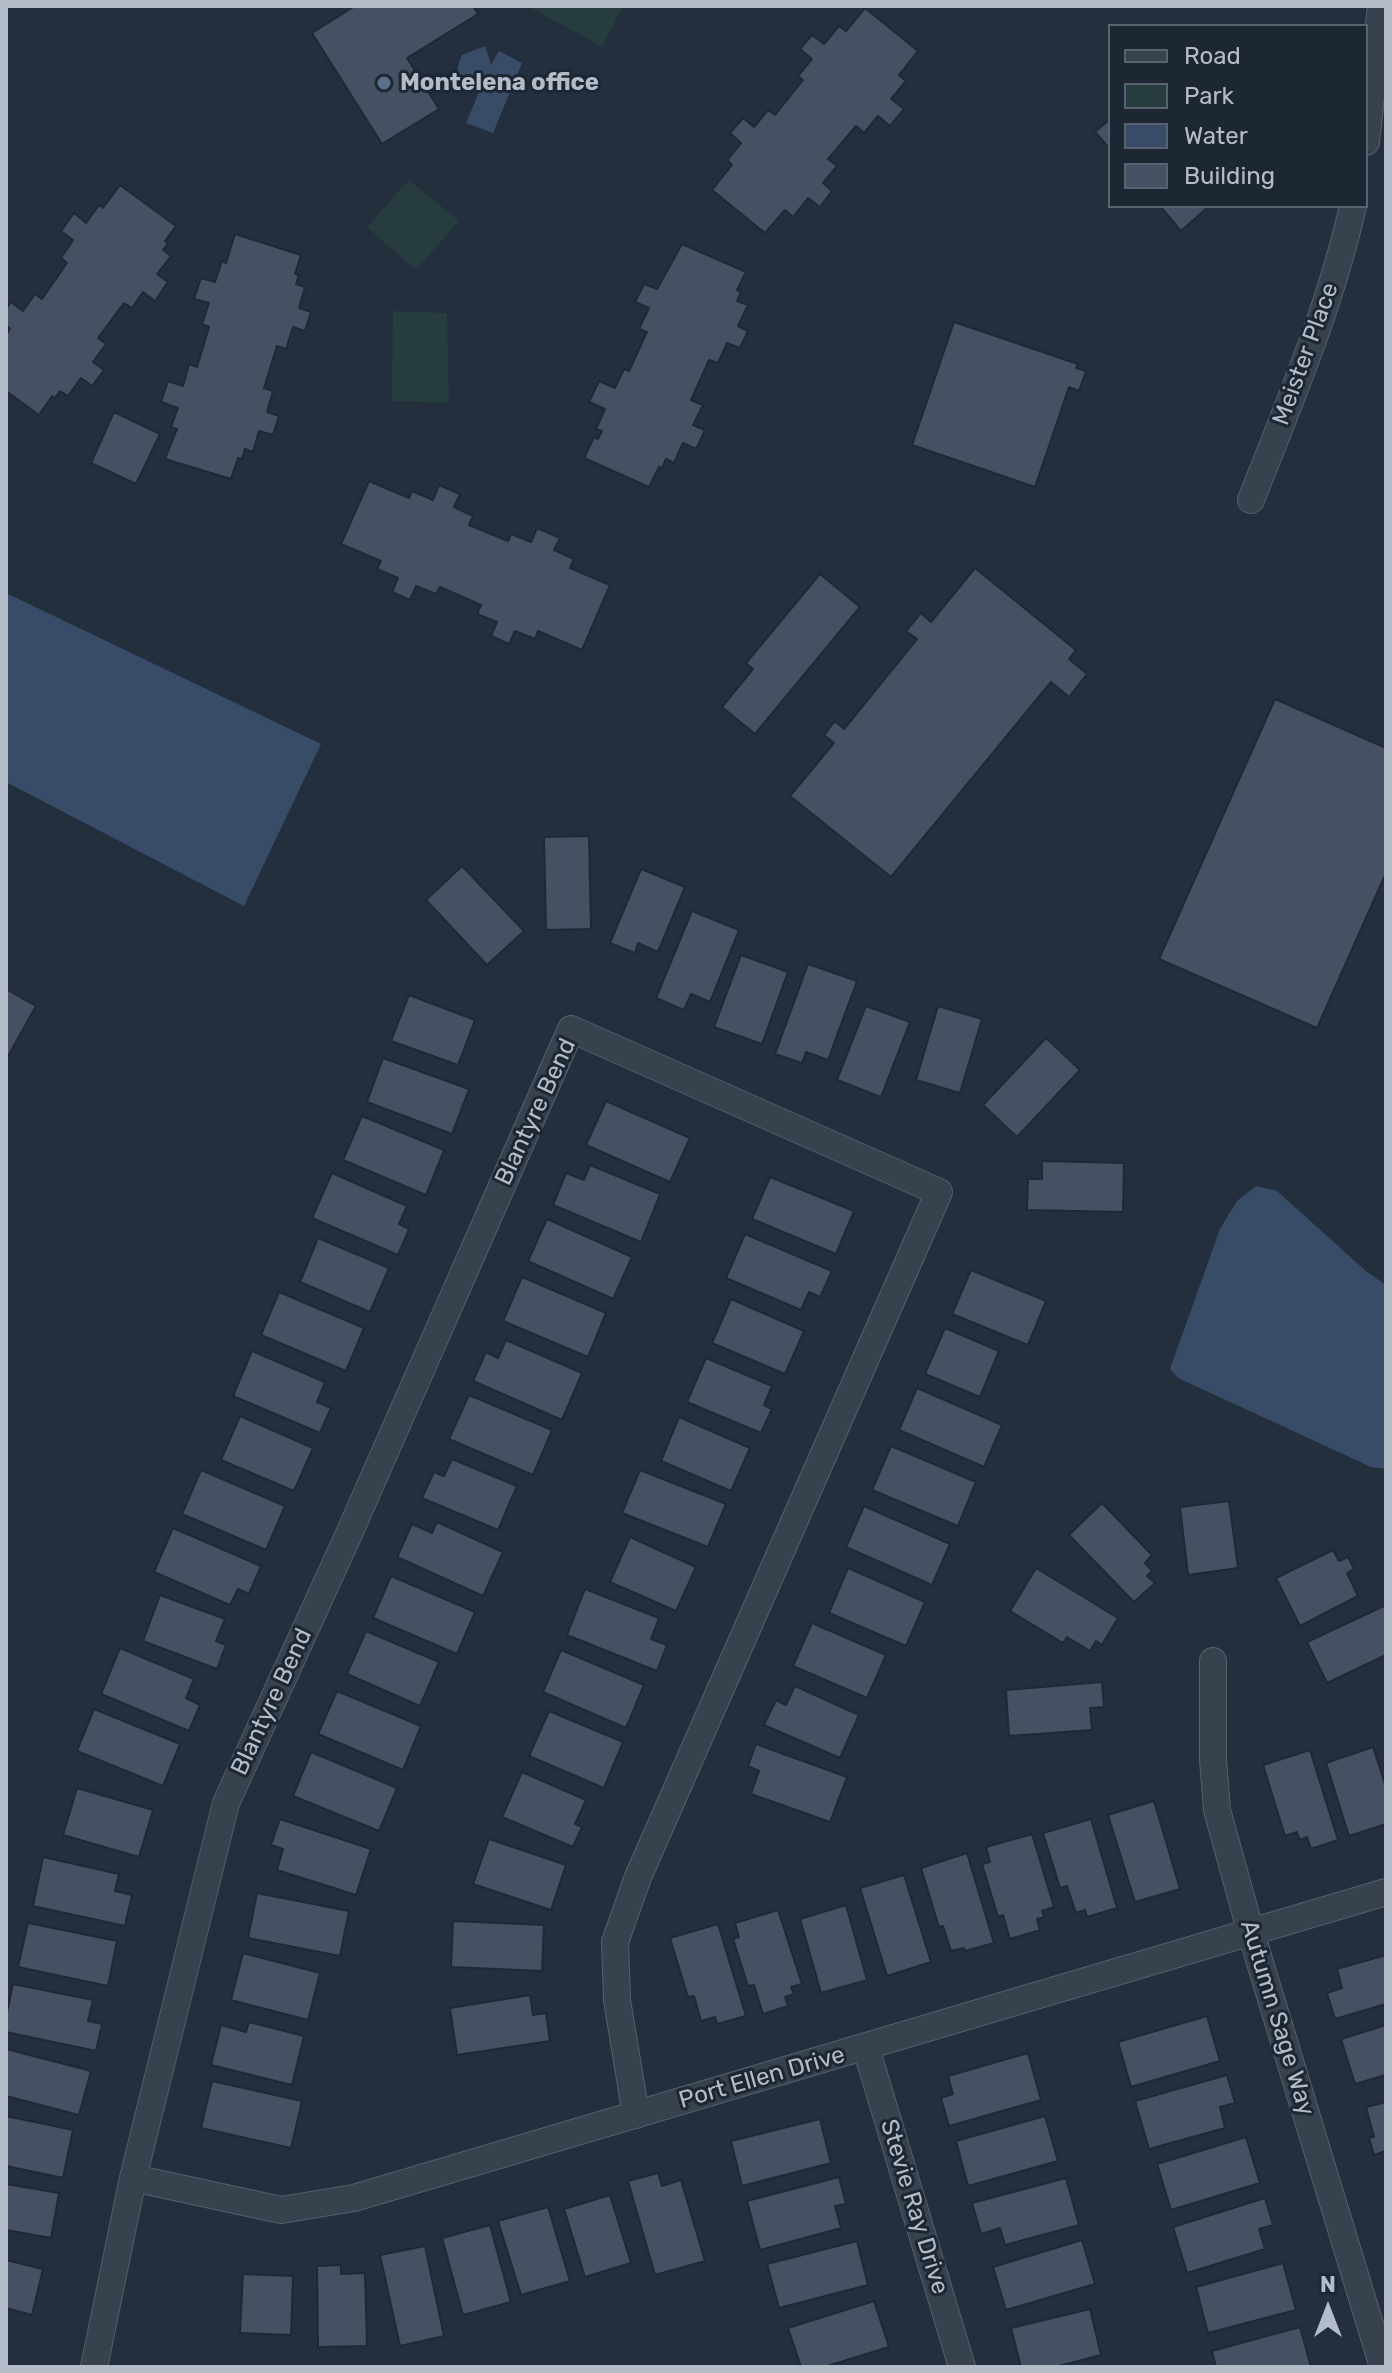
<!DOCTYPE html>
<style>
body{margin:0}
#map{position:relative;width:1392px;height:2373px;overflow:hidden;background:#242f3e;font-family:Rubik,sans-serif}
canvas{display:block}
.frame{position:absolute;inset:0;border:8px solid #b4bcc9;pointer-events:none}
.legend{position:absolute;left:1108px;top:24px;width:260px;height:184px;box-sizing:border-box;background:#1d2633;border:2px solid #59626f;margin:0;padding:10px 14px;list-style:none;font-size:24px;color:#b4bcc9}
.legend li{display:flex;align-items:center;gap:16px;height:40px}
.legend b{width:40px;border:2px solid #59626f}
.north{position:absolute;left:1288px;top:2269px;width:80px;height:80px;-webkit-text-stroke:6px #1d2633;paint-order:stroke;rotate:0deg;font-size:22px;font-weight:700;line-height:32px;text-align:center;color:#b4bcc9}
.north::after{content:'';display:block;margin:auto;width:28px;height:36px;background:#b4bcc9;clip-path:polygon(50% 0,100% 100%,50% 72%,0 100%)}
</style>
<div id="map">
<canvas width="1392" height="2373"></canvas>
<div class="frame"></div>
<ul class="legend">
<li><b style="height:10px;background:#38414e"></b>Road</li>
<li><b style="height:22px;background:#263c3f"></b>Park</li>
<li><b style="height:22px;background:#394c67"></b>Water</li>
<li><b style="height:22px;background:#455162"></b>Building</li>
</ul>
<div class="north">N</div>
</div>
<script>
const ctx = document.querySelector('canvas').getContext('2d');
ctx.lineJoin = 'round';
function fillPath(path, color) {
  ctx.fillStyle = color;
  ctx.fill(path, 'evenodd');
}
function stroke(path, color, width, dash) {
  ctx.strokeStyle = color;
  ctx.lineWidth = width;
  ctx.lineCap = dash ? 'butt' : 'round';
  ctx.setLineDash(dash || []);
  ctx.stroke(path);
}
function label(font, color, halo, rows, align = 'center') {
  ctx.font = font + ' Rubik,sans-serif';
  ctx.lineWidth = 6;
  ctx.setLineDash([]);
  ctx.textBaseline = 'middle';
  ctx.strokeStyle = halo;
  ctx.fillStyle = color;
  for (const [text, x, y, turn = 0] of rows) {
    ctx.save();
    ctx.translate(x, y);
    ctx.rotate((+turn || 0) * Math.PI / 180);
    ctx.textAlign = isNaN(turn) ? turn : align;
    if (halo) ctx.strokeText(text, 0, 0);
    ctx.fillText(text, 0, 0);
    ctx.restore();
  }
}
fillPath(new Path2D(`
 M 528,6 L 623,6 L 602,47 Z
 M 409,180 L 459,221 L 416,270 L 367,227 Z
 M 393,311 L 447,313 L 449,403 L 392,401 Z`), '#263c3f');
fillPath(new Path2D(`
 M 485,46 L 491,65 L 499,51 L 522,63 L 493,133 L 466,123 L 483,83 L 465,89 C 456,77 456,68 462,55 Z
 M 6,593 L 321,744 L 244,906 L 6,782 Z
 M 1256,1186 L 1277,1191 L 1367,1272 L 1386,1285 L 1386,1469 L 1371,1467 L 1178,1378 L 1170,1369 L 1220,1229 L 1237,1201 Z`), '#394c67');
const building = new Path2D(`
 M 355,6 L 473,6 L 478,14 L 407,58 L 439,109 L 382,144 L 312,33 Z
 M 865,8 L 918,51 L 899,75 L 906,81 L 891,99 L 904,109 L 890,126 L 878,116 L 864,133 L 856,126 L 828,159 L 837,166 L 823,183 L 832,191 L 820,207 L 808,198 L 793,217 L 785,210 L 765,233 L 712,190 L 732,165 L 727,160 L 741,143 L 730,133 L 743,118 L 754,127 L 768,110 L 775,115 L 803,80 L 798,76 L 812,59 L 800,49 L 812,35 L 824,44 L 839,26 L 846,31 Z
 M 1110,119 L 1110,149 L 1095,132 Z
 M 120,185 L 176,226 L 165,241 L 168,243 L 163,250 L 171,256 L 157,274 L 168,282 L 155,301 L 143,292 L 132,308 L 124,303 L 98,338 L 106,344 L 93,362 L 104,370 L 92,386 L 81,378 L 68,396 L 60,391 L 55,398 L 52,396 L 39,415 L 6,391 L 6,335 L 10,329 L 6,325 L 6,309 L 11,302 L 23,311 L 35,294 L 42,299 L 67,263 L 61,258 L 73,240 L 61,231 L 74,213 L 86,223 L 99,205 L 103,208 Z
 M 1160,206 L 1209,206 L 1181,231 Z
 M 235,234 L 301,255 L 295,274 L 299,275 L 296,284 L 305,287 L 299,308 L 311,312 L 305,331 L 293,327 L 286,349 L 277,346 L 264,388 L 273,391 L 267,412 L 279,416 L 273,435 L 259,431 L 253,452 L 245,449 L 242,459 L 238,458 L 231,479 L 165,459 L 177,429 L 171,427 L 178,408 L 161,402 L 168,381 L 183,386 L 189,364 L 197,367 L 209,327 L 202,324 L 209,303 L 194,299 L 201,278 L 215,282 L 222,261 L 226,263 Z
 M 682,244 L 746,272 L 737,290 L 741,292 L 737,301 L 748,305 L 738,326 L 748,331 L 740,348 L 727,343 L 718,363 L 709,360 L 691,400 L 703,405 L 693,425 L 705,430 L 696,449 L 683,443 L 674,463 L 666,459 L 662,468 L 659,467 L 649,487 L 584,458 L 594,437 L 598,439 L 602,431 L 596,429 L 605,409 L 589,402 L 599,381 L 615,388 L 624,369 L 629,371 L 647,332 L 639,329 L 649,308 L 635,302 L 644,284 L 657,289 Z
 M 954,322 L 1078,364 L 1076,368 L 1086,371 L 1079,391 L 1069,387 L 1035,487 L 912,445 Z
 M 114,412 L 160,434 L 136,484 L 91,463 Z
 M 369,481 L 409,498 L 412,491 L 433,500 L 439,485 L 460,494 L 454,507 L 473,516 L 469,525 L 508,541 L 511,534 L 531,542 L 537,528 L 560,538 L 554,550 L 574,559 L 570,568 L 610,585 L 582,650 L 538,631 L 535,639 L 515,631 L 509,644 L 491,636 L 497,622 L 477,614 L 481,605 L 440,587 L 436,594 L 416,586 L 410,600 L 392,592 L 398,578 L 377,569 L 381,561 L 341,544 Z
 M 975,568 L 1076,650 L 1069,659 L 1087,674 L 1069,697 L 1051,682 L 891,877 L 790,796 L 834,743 L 824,735 L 835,721 L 844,729 L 917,639 L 906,631 L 921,613 L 931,622 Z
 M 820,574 L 860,607 L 755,734 L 722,707 L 753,669 L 746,663 Z
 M 1275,699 L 1386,748 L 1386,873 L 1317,1028 L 1159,959 Z
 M 589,836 L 591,929 L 546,930 L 544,837 Z
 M 462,866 L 524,931 L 487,965 L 426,900 Z
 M 641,869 L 685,887 L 658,952 L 638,943 L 635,953 L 610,943 Z
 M 692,911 L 739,930 L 710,1002 L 691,994 L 684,1010 L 656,998 Z
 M 741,955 L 788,972 L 762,1044 L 714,1027 Z
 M 808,964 L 857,981 L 828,1060 L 806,1052 L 802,1063 L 775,1054 Z
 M 6,989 L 36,1006 L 6,1060 Z
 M 409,995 L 475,1020 L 458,1065 L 391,1041 Z
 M 866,1006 L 910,1022 L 881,1097 L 837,1080 Z
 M 938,1006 L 982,1019 L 960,1093 L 916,1080 Z
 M 1046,1038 L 1080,1070 L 1017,1137 L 983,1105 Z
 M 383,1058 L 469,1089 L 452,1134 L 367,1102 Z
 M 606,1101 L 690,1138 L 670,1182 L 586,1145 Z
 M 362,1116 L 444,1150 L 426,1195 L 343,1160 Z
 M 1042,1161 L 1124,1163 L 1123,1212 L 1027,1210 L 1028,1179 L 1042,1179 Z
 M 590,1165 L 660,1194 L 641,1242 L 553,1205 L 566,1173 L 584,1180 Z
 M 332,1173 L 407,1206 L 399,1224 L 409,1229 L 398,1255 L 312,1218 Z
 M 770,1177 L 854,1211 L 836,1254 L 752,1219 Z
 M 547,1219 L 632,1257 L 613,1299 L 528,1261 Z
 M 745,1234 L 832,1271 L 820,1297 L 809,1292 L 801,1310 L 726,1278 Z
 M 318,1238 L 389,1268 L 370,1312 L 300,1282 Z
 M 971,1270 L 1046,1301 L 1028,1345 L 952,1314 Z
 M 522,1277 L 606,1313 L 588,1357 L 503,1321 Z
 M 279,1292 L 364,1328 L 346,1371 L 261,1335 Z
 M 731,1299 L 804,1331 L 785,1374 L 712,1343 Z
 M 945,1328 L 999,1351 L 980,1397 L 925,1374 Z
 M 506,1340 L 582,1373 L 562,1420 L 473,1381 L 486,1352 L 498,1358 Z
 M 252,1351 L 325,1382 L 317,1402 L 331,1408 L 320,1433 L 233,1396 Z
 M 706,1358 L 772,1386 L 764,1405 L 772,1409 L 761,1433 L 687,1402 Z
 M 917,1388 L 1002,1425 L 984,1467 L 899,1430 Z
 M 469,1395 L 552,1430 L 533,1475 L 449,1439 Z
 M 240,1416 L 313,1448 L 294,1491 L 221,1460 Z
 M 679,1417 L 750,1448 L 731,1491 L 661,1461 Z
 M 891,1446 L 976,1482 L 958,1526 L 872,1490 Z
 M 452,1459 L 517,1486 L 498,1530 L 422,1498 L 434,1472 L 444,1476 Z
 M 201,1470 L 285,1506 L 266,1550 L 182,1514 Z
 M 640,1470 L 726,1504 L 708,1547 L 622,1513 Z
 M 1229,1501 L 1238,1568 L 1188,1575 L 1180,1507 Z
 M 1102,1503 L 1152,1555 L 1145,1563 L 1152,1571 L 1147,1576 L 1155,1583 L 1134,1602 L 1069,1535 Z
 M 864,1506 L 950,1544 L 932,1585 L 846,1547 Z
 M 437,1522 L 503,1552 L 483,1596 L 397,1557 L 412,1524 L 432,1533 Z
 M 173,1528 L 261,1566 L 249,1594 L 238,1589 L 230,1605 L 154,1572 Z
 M 630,1537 L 696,1567 L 676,1611 L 610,1582 Z
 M 1333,1550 L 1339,1561 L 1348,1557 L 1354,1569 L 1347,1573 L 1358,1596 L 1300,1626 L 1276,1578 Z
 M 848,1568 L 925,1602 L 906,1646 L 829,1613 Z
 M 1036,1568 L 1118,1618 L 1102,1645 L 1096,1641 L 1090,1651 L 1067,1637 L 1063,1643 L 1010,1611 Z
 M 391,1576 L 475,1612 L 457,1654 L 373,1618 Z
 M 585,1589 L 659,1618 L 651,1639 L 667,1645 L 657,1671 L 567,1635 Z
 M 160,1595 L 225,1619 L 216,1641 L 226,1645 L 217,1669 L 143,1641 Z
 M 1386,1605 L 1386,1655 L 1327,1683 L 1307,1642 Z
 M 812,1623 L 886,1655 L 867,1698 L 793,1666 Z
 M 366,1631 L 439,1662 L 420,1706 L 347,1674 Z
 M 120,1648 L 194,1679 L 186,1698 L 200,1705 L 189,1731 L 101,1694 Z
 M 561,1650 L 644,1685 L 626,1728 L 543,1692 Z
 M 1102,1682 L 1104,1707 L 1090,1708 L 1092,1730 L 1009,1736 L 1006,1690 Z
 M 795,1686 L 859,1715 L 840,1758 L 764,1725 L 776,1700 L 786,1705 Z
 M 337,1691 L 421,1726 L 403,1770 L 318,1734 Z
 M 94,1709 L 180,1744 L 163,1786 L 77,1751 Z
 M 549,1711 L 623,1742 L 604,1788 L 529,1756 Z
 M 756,1744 L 847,1777 L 830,1822 L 751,1794 L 759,1771 L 748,1766 Z
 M 1373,1747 L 1386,1787 L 1386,1824 L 1349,1836 L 1326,1763 Z
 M 1310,1750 L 1338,1840 L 1311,1849 L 1307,1837 L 1300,1840 L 1297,1832 L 1285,1836 L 1263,1765 Z
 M 311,1752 L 397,1788 L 379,1831 L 293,1796 Z
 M 522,1772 L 586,1800 L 575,1824 L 582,1827 L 573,1847 L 502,1817 Z
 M 77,1788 L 153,1810 L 139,1857 L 63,1835 Z
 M 1154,1801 L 1180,1889 L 1135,1902 L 1108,1815 Z
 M 280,1819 L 371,1849 L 356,1895 L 277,1870 L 283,1849 L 271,1845 Z
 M 1091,1819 L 1117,1908 L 1087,1917 L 1085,1910 L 1076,1913 L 1067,1886 L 1060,1888 L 1043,1833 Z
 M 1032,1834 L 1054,1907 L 1042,1911 L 1044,1917 L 1037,1919 L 1040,1930 L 1010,1939 L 1003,1915 L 998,1917 L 982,1864 L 990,1862 L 986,1847 Z
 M 489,1839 L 566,1865 L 551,1910 L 473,1884 Z
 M 967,1853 L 994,1943 L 965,1951 L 964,1948 L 951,1951 L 943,1926 L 939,1927 L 921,1868 Z
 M 43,1857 L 119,1874 L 115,1891 L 132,1895 L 125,1926 L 33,1906 Z
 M 904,1875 L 931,1962 L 887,1976 L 860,1888 Z
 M 257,1893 L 349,1911 L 340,1956 L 248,1938 Z
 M 846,1905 L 867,1980 L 821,1993 L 800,1919 Z
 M 778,1910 L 802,1984 L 791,1987 L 794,1994 L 785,1997 L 788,2006 L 763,2014 L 754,1985 L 748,1986 L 733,1939 L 739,1937 L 735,1923 Z
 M 453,1921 L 544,1925 L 542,1971 L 451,1967 Z
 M 28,1923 L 117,1941 L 108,1986 L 18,1967 Z
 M 718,1924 L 746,2016 L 717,2024 L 715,2017 L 701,2021 L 694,1996 L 688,1997 L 670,1938 Z
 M 243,1953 L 320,1973 L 308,2020 L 231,2000 Z
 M 1386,1955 L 1386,2004 L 1335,2019 L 1327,1993 L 1342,1988 L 1337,1969 Z
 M 13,1984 L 93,2000 L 88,2021 L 102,2024 L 96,2051 L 6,2032 L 6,2017 Z
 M 530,1995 L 533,2015 L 546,2013 L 550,2041 L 457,2055 L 450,2008 Z
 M 1207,2016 L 1220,2061 L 1131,2087 L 1118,2042 Z
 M 249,2022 L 304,2036 L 292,2085 L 211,2065 L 221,2025 L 246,2032 Z
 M 1386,2025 L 1386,2075 L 1355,2084 L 1341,2039 Z
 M 6,2049 L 91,2071 L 79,2115 L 6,2096 Z
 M 1028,2053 L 1041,2100 L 949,2126 L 941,2098 L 953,2094 L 948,2076 Z
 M 1227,2075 L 1235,2103 L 1220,2107 L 1225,2128 L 1149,2149 L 1135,2101 Z
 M 212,2081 L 302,2101 L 291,2148 L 201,2128 Z
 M 1386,2102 L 1386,2151 L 1374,2155 L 1369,2138 L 1374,2137 L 1366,2107 Z
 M 6,2116 L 73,2130 L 63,2178 L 6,2166 Z
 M 1045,2116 L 1058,2161 L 968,2186 L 956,2141 Z
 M 820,2119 L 831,2163 L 742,2186 L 731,2141 Z
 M 1246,2137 L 1260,2183 L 1171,2210 L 1157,2164 Z
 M 658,2173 L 662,2186 L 681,2180 L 705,2261 L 655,2275 L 628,2181 Z
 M 839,2177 L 846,2204 L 835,2206 L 841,2228 L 760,2250 L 747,2201 Z
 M 1066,2178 L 1079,2225 L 1005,2245 L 1000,2228 L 981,2234 L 972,2203 Z
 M 6,2184 L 59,2193 L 51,2238 L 6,2230 Z
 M 610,2195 L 631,2263 L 585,2277 L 564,2209 Z
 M 1265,2198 L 1273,2225 L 1259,2229 L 1265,2249 L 1187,2273 L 1173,2227 Z
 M 548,2207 L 570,2281 L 521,2295 L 498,2221 Z
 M 490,2225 L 511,2302 L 463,2315 L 442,2238 Z
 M 1082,2240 L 1095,2284 L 1006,2310 L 993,2267 Z
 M 857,2241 L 868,2285 L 779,2308 L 767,2264 Z
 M 425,2246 L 444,2336 L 400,2346 L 380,2255 Z
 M 6,2260 L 43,2269 L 32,2315 L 6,2308 Z
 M 1283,2263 L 1296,2310 L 1208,2333 L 1196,2287 Z
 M 341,2265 L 341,2274 L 365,2273 L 367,2346 L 318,2347 L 317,2266 Z
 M 243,2274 L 293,2276 L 291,2335 L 240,2333 Z
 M 874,2301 L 889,2347 L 824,2367 L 801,2367 L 788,2328 Z
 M 1090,2309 L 1101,2355 L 1055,2367 L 1021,2367 L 1011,2328 Z
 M 1300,2327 L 1311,2367 L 1216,2367 L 1212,2351 Z`);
fillPath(building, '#455162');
stroke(building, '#1f2835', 2);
const street = new Path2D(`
 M 1366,142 L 1381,6
 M 1251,500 C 1289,403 1330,308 1353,206
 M 1213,1661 L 1213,1760 L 1217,1810 L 1251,1933 L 1383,2367
 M 866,2048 L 962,2367
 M 133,2178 L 281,2210 L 354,2198 L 1386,1892
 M 94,2367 L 133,2178 L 226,1803 L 348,1536 L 571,1029 L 939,1192 L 638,1877 L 615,1942 L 617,2000 L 636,2115`);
stroke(street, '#565f6c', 28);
stroke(street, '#38414e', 26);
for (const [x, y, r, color] of [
 [384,83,8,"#5c6f8a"]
]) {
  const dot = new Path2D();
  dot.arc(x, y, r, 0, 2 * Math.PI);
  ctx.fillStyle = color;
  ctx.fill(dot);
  stroke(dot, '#1d2633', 3);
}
label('bold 24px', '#b4bcc9', '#1d2633', [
 ["Montelena office",400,83]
], 'left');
label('24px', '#b4bcc9', '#1d2633', [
 ["Meister Place",1306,354,-70],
 ["Blantyre Bend",536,1112,-65],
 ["Blantyre Bend",272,1702,-65],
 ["Autumn Sage Way",1277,2018,73],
 ["Port Ellen Drive",762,2078,-16],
 ["Stevie Ray Drive",914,2207,73]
]);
</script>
